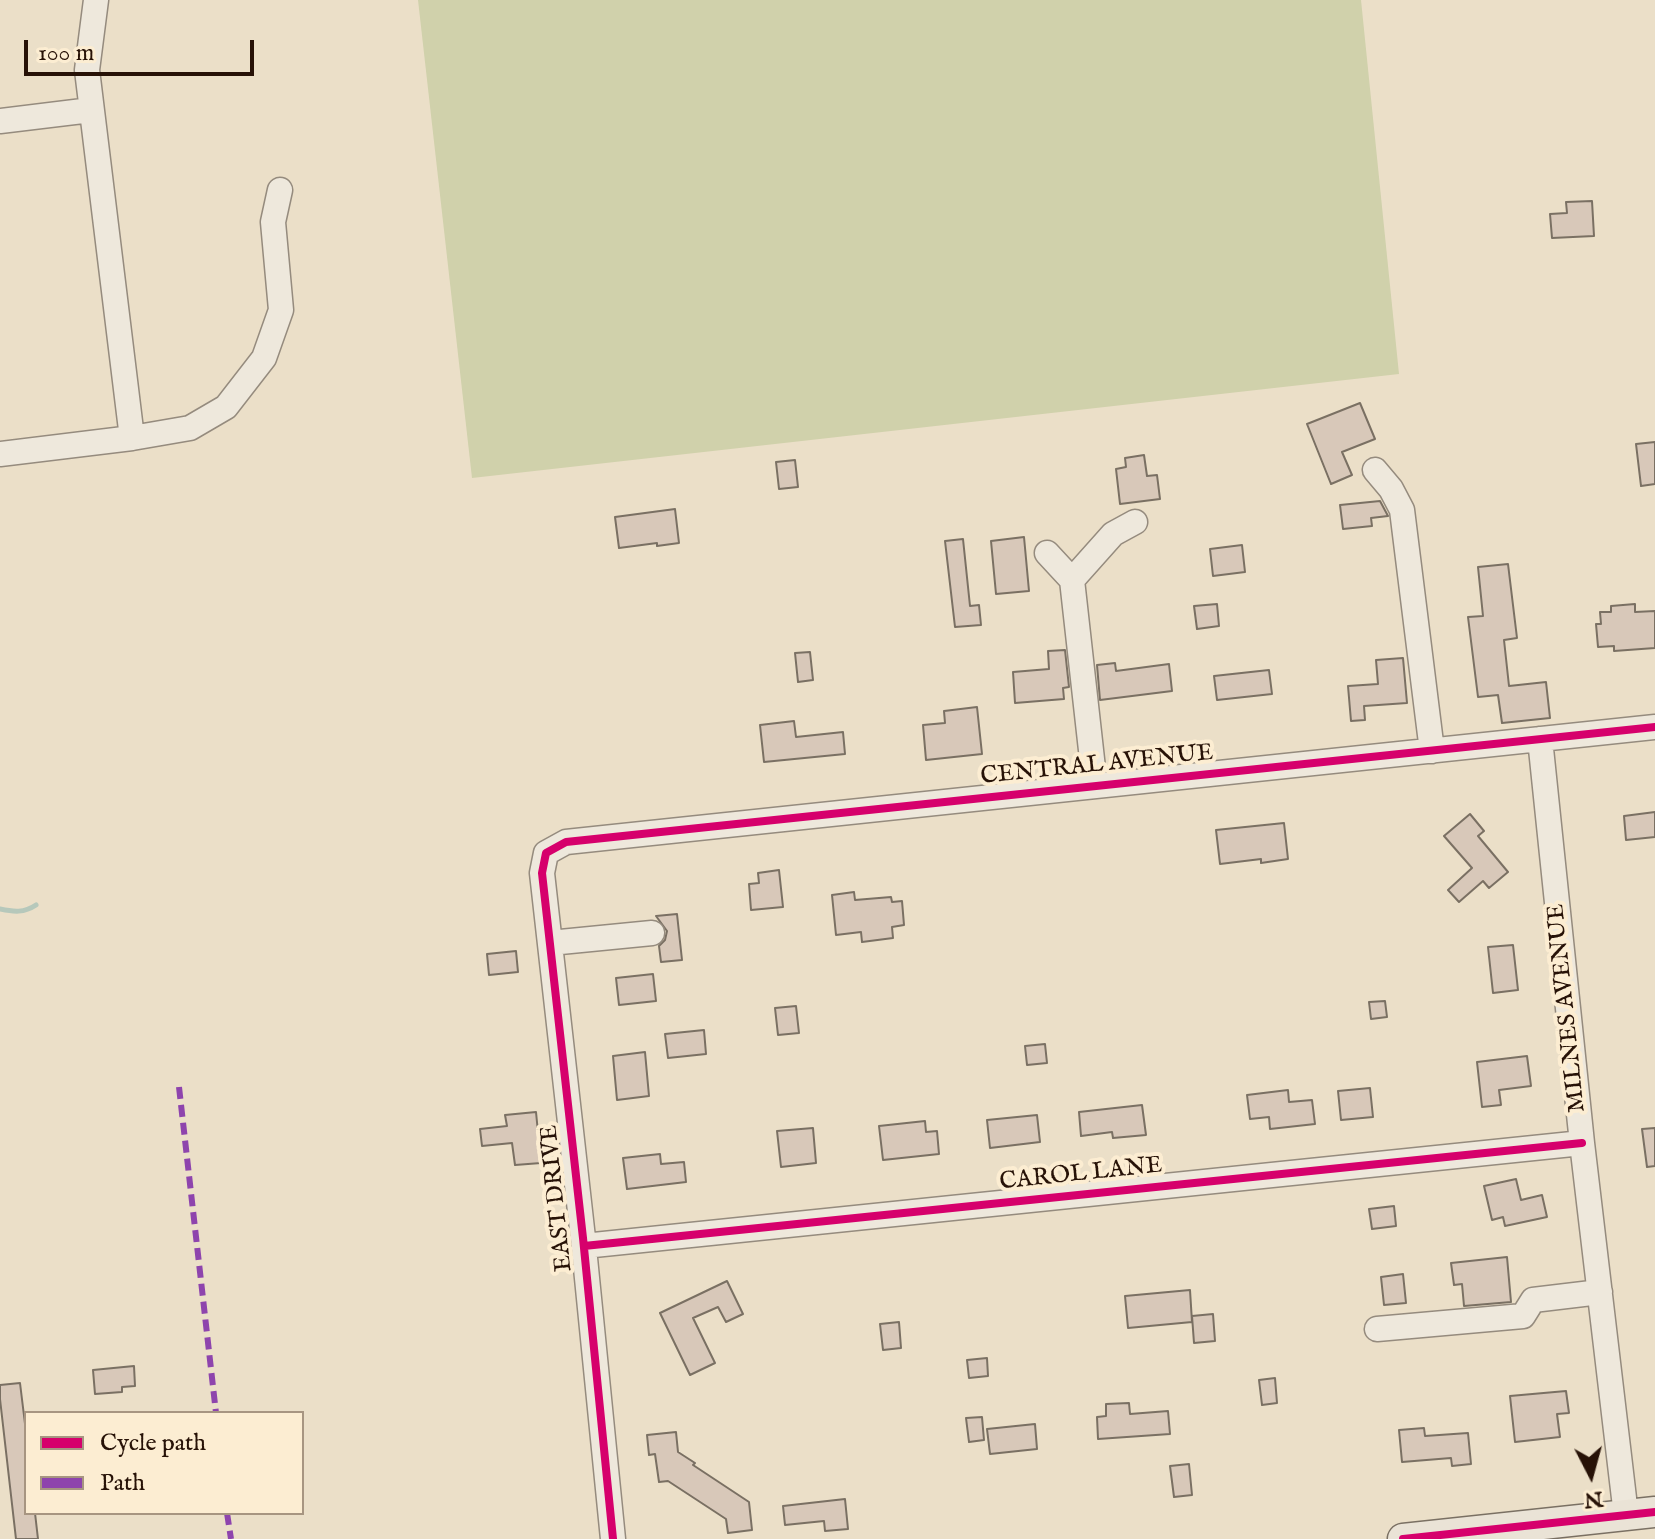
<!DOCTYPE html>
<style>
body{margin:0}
#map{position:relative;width:1655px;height:1539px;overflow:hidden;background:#ebdfc8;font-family:"IM FELL English",serif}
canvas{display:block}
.legend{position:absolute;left:24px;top:1411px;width:280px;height:104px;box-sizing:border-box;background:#fcedd2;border:2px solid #a79581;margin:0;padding:10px 14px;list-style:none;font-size:24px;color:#271207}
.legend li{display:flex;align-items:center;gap:16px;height:40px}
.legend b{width:40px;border:2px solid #a79581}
.north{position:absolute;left:1551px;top:1435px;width:80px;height:80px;-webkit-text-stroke:6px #fcedd2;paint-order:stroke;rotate:174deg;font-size:22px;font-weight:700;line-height:32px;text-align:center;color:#271207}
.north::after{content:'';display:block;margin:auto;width:28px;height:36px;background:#271207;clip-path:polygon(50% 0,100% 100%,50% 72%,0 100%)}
.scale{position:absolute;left:24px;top:40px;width:230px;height:36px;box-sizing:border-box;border:4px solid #271207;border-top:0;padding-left:10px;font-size:24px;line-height:28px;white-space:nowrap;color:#271207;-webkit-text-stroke:6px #fcedd2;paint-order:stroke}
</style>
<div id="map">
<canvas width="1655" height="1539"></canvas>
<ul class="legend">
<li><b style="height:10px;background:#d6006c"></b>Cycle path</li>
<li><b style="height:10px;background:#8e44ad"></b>Path</li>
</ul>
<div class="north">N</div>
<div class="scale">100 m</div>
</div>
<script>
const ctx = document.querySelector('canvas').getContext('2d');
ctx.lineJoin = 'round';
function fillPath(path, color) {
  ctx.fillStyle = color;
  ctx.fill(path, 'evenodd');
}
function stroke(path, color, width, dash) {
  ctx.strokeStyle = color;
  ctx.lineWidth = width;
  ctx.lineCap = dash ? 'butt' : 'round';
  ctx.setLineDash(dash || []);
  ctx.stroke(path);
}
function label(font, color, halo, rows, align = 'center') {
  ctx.font = font + ' "IM FELL English",serif';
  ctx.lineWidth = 8;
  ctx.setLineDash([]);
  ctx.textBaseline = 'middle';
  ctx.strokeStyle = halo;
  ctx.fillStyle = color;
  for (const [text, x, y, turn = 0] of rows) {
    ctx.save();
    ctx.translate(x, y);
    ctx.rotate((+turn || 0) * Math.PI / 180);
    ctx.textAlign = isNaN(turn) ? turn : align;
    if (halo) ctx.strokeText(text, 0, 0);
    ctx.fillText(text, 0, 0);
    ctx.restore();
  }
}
fillPath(new Path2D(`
 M 418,0 L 1361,0 L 1399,374 L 472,478 Z`), '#d0d1ab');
stroke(new Path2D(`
 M 0,909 C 14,912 24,913 36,905`), '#b6c8bb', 5);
const building = new Path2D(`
 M 1592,201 L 1594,236 L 1552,238 L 1550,214 L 1567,213 L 1566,202 Z
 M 1360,403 L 1375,439 L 1342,452 L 1352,475 L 1331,484 L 1307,424 Z
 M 1655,442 L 1655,484 L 1641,486 L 1636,444 Z
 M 1144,455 L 1147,476 L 1157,475 L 1160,499 L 1120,504 L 1116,469 L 1126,467 L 1125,458 Z
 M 795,460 L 798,487 L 779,489 L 776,462 Z
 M 1380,501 L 1388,516 L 1371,518 L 1372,526 L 1343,529 L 1340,505 Z
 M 675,509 L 679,543 L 657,546 L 657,543 L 619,548 L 615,517 Z
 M 1024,537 L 1029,591 L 996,594 L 991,541 Z
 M 963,539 L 970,606 L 979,605 L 981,625 L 955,627 L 945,541 Z
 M 1242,545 L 1245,572 L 1213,576 L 1210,549 Z
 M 1508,564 L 1517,638 L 1504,640 L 1509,686 L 1546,682 L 1550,718 L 1502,723 L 1498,695 L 1478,697 L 1468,617 L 1483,616 L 1478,567 Z
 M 1217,604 L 1219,626 L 1197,629 L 1194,606 Z
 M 1635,604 L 1635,612 L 1655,611 L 1655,648 L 1614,651 L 1614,646 L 1598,647 L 1596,624 L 1601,624 L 1600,612 L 1611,612 L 1611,606 Z
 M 1065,650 L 1069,687 L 1063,688 L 1064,699 L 1015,703 L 1013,672 L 1049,669 L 1048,651 Z
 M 810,652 L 813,680 L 798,682 L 795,653 Z
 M 1403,658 L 1407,703 L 1364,706 L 1365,720 L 1351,721 L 1348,686 L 1378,684 L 1376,660 Z
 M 1115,663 L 1116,671 L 1169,664 L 1172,691 L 1100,700 L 1097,665 Z
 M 1269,670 L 1272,694 L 1217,700 L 1214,676 Z
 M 977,707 L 982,754 L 926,760 L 923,725 L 945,723 L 944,711 Z
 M 794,721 L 796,737 L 843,732 L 845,754 L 764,762 L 760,725 Z
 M 1655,812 L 1655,837 L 1626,840 L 1624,816 Z
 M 1470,814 L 1484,831 L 1478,836 L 1508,872 L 1489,888 L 1483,881 L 1459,902 L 1448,890 L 1472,868 L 1444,836 Z
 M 1284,823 L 1288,859 L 1261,863 L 1261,859 L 1220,864 L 1216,830 Z
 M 779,870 L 783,907 L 751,910 L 749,884 L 759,883 L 758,873 Z
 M 854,892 L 855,900 L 891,897 L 892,902 L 902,901 L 904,925 L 892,927 L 893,938 L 862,942 L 861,932 L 836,935 L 832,895 Z
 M 677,914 L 682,960 L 661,962 L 659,946 L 665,940 L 667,931 L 656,916 Z
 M 1513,945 L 1518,990 L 1493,993 L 1488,947 Z
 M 516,951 L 518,972 L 489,975 L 487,954 Z
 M 653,974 L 656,1001 L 619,1005 L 616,978 Z
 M 1385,1001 L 1387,1017 L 1371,1019 L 1369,1002 Z
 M 796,1006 L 799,1033 L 778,1035 L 775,1008 Z
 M 704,1030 L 706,1054 L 668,1058 L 665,1034 Z
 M 1045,1044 L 1047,1063 L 1027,1065 L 1025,1046 Z
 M 645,1052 L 649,1096 L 617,1100 L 613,1056 Z
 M 1527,1056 L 1531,1086 L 1499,1090 L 1501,1105 L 1482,1107 L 1477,1062 Z
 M 1370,1088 L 1373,1117 L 1341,1120 L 1338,1091 Z
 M 1288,1090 L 1289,1102 L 1312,1100 L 1315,1124 L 1270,1129 L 1269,1117 L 1250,1119 L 1247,1095 Z
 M 1142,1105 L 1146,1135 L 1113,1138 L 1112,1132 L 1081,1136 L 1079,1112 Z
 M 536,1112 L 541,1163 L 515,1165 L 512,1143 L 482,1146 L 480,1129 L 507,1126 L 505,1115 Z
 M 1037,1115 L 1040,1142 L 990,1148 L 987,1120 Z
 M 925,1121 L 926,1132 L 937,1131 L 939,1154 L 883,1160 L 879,1126 Z
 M 813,1128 L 816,1163 L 781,1167 L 777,1131 Z
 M 1655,1128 L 1655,1166 L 1647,1167 L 1642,1129 Z
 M 660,1154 L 661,1164 L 684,1162 L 686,1182 L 627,1189 L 623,1158 Z
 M 1516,1179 L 1521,1200 L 1542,1195 L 1547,1217 L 1505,1226 L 1503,1217 L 1492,1220 L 1484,1186 Z
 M 1394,1206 L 1396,1226 L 1372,1229 L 1369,1209 Z
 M 1507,1257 L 1511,1302 L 1464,1306 L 1462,1284 L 1454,1285 L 1451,1263 Z
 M 1403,1274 L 1406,1303 L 1384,1305 L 1381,1277 Z
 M 727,1281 L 743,1314 L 726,1322 L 718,1307 L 693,1318 L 715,1363 L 690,1375 L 660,1313 Z
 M 1190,1290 L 1192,1322 L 1128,1328 L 1125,1296 Z
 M 1213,1314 L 1215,1341 L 1194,1343 L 1192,1316 Z
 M 899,1322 L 901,1348 L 883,1350 L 880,1324 Z
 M 987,1358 L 988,1376 L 969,1378 L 967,1360 Z
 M 134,1366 L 135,1386 L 122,1387 L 122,1392 L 95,1394 L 93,1370 Z
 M 1275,1378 L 1277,1403 L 1262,1405 L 1259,1380 Z
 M 20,1383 L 26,1432 L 26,1513 L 35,1513 L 38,1539 L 16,1539 L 0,1399 L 0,1385 Z
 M 1566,1391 L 1569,1413 L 1557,1414 L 1560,1437 L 1515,1442 L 1510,1396 Z
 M 1129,1403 L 1130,1414 L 1168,1411 L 1170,1434 L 1098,1439 L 1097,1417 L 1106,1416 L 1106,1404 Z
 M 982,1417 L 984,1440 L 969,1442 L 966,1418 Z
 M 1035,1424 L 1037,1449 L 990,1454 L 987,1429 Z
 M 1424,1428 L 1425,1436 L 1468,1433 L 1471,1464 L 1452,1466 L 1451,1458 L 1402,1462 L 1399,1430 Z
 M 676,1432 L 678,1452 L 695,1463 L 693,1465 L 749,1502 L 752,1530 L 728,1533 L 726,1519 L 668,1481 L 659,1482 L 655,1454 L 649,1455 L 647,1435 Z
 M 1189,1464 L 1192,1495 L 1174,1497 L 1170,1466 Z
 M 845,1499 L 848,1529 L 825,1531 L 824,1521 L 785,1525 L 783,1506 Z`);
fillPath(building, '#d8c8b9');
stroke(building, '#7a7063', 2);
const minor = new Path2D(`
 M 0,121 L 91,110
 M 132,438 L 190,428 L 226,407 L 264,358 L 281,310 L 273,222 L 280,190
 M 0,454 L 132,438 L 87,70 L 96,0
 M 1375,470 L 1391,489 L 1402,510 L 1432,751
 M 1047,553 L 1072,580
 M 1540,739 L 1582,1143 L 1626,1515
 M 1095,786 L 1072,580 L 1113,534 L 1135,522
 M 550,943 L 652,933
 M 584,1246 L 1582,1143
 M 1377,1329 L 1523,1316 L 1533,1300 L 1600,1292
 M 613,1539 L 583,1238 L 542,873 L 546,853 L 566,842 L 1655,727`);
const major = new Path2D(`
 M 1403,1539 L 1655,1512`);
stroke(minor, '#958b7e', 27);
stroke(major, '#7a7063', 33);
stroke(minor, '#eee8dc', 24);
stroke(major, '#eae3d6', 30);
stroke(new Path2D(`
 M 179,1087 L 216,1413
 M 227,1513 L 231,1539`), '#8e44ad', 6, [12, 6]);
stroke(new Path2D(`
 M 584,1246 L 1582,1143
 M 613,1539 L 583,1238 L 542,873 L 546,853 L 566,842 L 1655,727
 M 1403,1539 L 1655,1512`), '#d6006c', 8);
label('24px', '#271207', '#fcedd2', [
 ["CENTRAL AVENUE",1097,766,-6],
 ["MILNES AVENUE",1568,1008,-96],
 ["CAROL LANE",1081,1175,-6],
 ["EAST DRIVE",558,1198,-96]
]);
</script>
